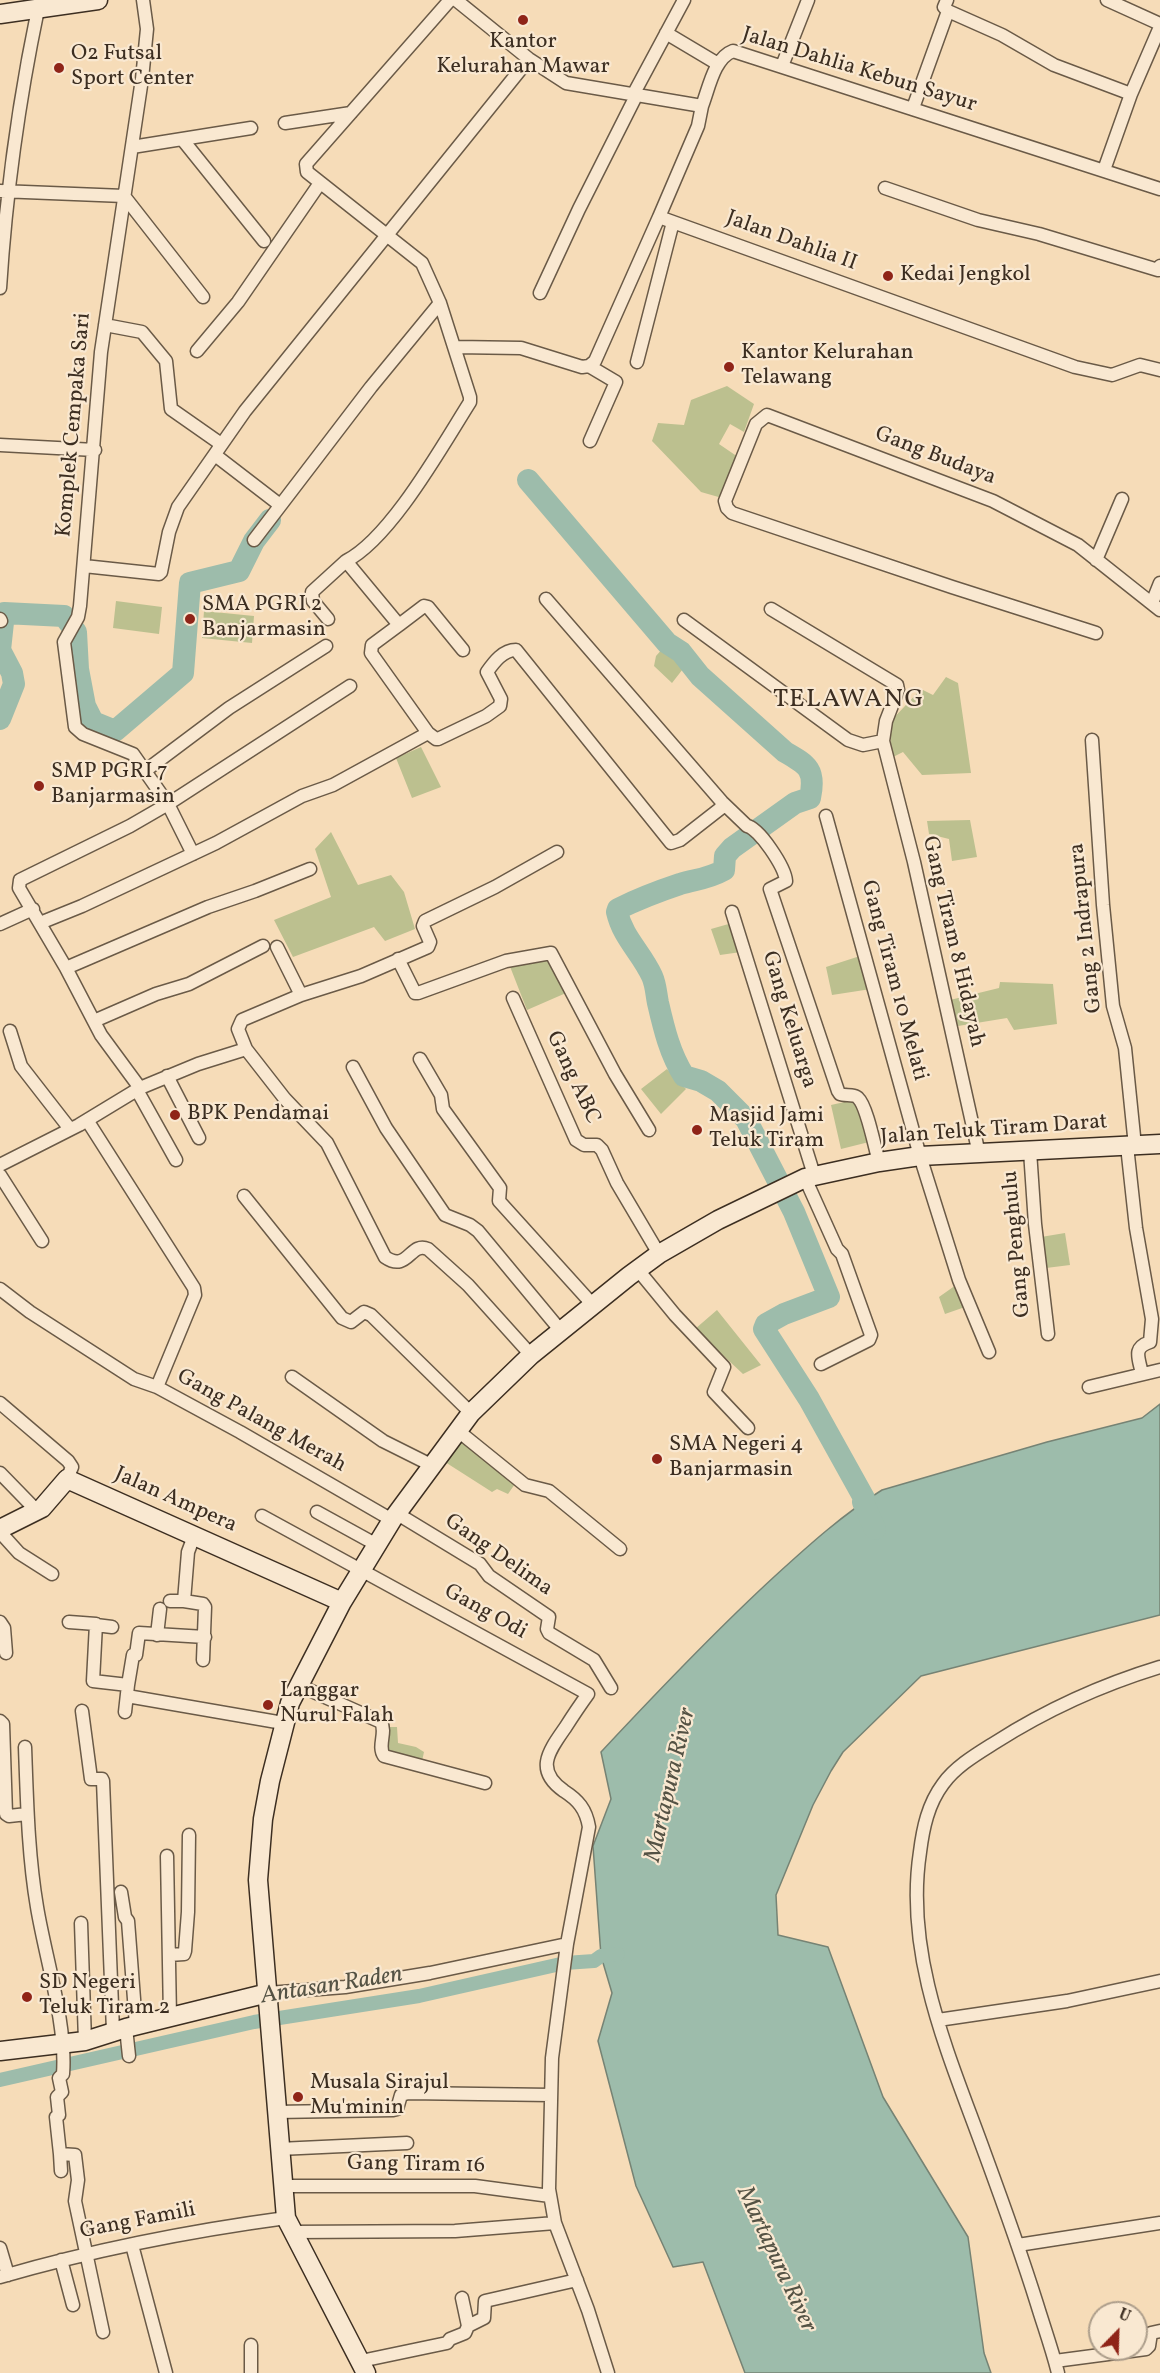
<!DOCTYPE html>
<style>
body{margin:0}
#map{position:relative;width:1160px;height:2373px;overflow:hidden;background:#f6dcb8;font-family:Vollkorn,serif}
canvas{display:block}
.north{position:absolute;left:1088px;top:2301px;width:60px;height:60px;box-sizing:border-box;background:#f9e8d1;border:2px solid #ad9e8b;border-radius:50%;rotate:23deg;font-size:16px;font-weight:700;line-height:24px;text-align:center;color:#3c2e21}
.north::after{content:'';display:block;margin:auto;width:21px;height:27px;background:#8f2418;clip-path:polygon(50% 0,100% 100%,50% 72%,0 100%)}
</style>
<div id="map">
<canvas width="1160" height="2373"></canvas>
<div class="north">U</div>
</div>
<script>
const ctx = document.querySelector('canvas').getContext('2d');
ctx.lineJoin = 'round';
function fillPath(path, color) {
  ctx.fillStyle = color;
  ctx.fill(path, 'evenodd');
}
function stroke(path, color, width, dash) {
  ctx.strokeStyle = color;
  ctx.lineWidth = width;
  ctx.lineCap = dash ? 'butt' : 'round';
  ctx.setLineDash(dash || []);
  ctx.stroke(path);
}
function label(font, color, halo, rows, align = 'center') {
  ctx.font = font + ' Vollkorn,serif';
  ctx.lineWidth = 4.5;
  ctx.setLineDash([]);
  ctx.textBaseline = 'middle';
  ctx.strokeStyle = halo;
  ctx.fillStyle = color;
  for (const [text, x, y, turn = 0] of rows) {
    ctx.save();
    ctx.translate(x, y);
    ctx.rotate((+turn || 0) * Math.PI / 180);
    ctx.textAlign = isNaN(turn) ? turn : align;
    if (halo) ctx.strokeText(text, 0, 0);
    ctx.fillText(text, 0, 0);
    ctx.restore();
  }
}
fillPath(new Path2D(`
 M 727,386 L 754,404 L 744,432 L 730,424 L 719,444 L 738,457 L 722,498 L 701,492 L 652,441 L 658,423 L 684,425 L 691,400 Z
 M 116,601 L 162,607 L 159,634 L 113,628 Z
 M 204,611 L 254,616 L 252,643 L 202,638 Z
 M 664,647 L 686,665 L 672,683 L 654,666 L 656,656 Z
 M 946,677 L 958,683 L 971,773 L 922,775 L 903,752 L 893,757 L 888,724 L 921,689 L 933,695 Z
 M 421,747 L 441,787 L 412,798 L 396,758 Z
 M 970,820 L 977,857 L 952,861 L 949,839 L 929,834 L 927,821 Z
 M 331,832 L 358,885 L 391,875 L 404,892 L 415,929 L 385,941 L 374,927 L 293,957 L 274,920 L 331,897 L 315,849 Z
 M 732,923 L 741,952 L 720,955 L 711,929 Z
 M 550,954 L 566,993 L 527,1010 L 509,964 Z
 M 860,956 L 871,989 L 832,995 L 826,967 Z
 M 1000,982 L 1053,984 L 1057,1024 L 1014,1030 L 1007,1018 L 958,1026 L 950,1000 L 999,988 Z
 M 667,1069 L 686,1089 L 661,1114 L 641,1089 Z
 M 858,1099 L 869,1142 L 841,1149 L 831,1105 Z
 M 1065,1233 L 1070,1265 L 1046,1268 L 1041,1237 Z
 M 956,1285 L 965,1307 L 945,1314 L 939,1297 Z
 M 717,1310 L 761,1365 L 743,1374 L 695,1329 Z
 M 462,1440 L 517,1481 L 508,1494 L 497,1489 L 492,1492 L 445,1462 Z
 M 389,1727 L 397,1727 L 398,1743 L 416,1747 L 424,1752 L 422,1761 L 385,1752 Z`), '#bcc08f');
const water = new Path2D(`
 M 1160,1404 L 1160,1615 L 921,1676 L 843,1752 L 831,1771 L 813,1805 L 776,1895 L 778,1935 L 828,1947 L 883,2097 L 968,2237 L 984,2353 L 991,2373 L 745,2373 L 703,2262 L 673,2267 L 636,2186 L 598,2041 L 612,1993 L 601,1956 L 593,1846 L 611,1799 L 601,1752 C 657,1692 714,1632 775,1576 C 809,1545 842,1515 882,1490 L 1047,1442 L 1142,1418 Z`);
fillPath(water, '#9dbcab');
stroke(water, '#768374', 1.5);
stroke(new Path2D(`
 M 0,2080 L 254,2022 L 419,1996 L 565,1963 L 594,1961 L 601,1956 L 618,1954`), '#9dbcab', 14);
stroke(new Path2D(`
 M 528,480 L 667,643 L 681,652 L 700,676 L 785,752 C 808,765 816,770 810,798 L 795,803 L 732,848 L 725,856 L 724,870 C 708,879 697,879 680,884 C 659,891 638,899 618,909 L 617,912 C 623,938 641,952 652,976 C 656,985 656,993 658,1003 C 664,1029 670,1054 684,1076 L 701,1081 L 718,1091 L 746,1119 L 794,1212 L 829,1297 L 784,1314 L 766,1324 L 764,1329 L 809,1399 L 864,1498 L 863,1502 L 875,1529
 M 0,719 L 14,684 L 12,673 L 0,650 L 4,613 L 64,616 L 76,632 L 78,669 L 85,706 L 93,722 L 115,731 L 183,673 L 190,583 L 239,571 L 254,541 L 270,520`), '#9dbcab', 22);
const street = new Path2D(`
 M 143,0 L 147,29 L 142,79 L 101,352 L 80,606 L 78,617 L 64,642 L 75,727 L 83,734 L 133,754 L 168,804 L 193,854
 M 456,0 L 529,59 L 566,83 L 702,106 C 709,88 714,58 733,51 L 1160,189
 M 1107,0 L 1160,24
 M 948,11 L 1002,35 L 1054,65 L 1131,94 L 1104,170
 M 666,33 L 718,64
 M 782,66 L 808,0
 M 1131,94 L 1160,27
 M 633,95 L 684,0
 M 702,106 L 698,126 L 659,217 L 1075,367 L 1112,375 L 1140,365 L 1160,370
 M 913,108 L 948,11 L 944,7 L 947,0
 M 285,123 L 351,113
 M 182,139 L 264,241
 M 132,147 L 251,128
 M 885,188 L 978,220 L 1039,234 L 1158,270 L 1160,266
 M 0,191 L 124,196 L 203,297
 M 0,288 C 6,194 19,100 38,9
 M 540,293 L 579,209 L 636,96
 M 105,325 L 142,332 L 166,361 L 171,409 L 221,444
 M 456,347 L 521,348 L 582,367 L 589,366 L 595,361 L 659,217
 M 197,351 L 238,302 L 320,183
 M 637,362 L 673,222
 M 589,366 L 616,382 L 590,441
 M 0,445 L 95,450
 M 215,455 L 280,505
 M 254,540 L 371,387 L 440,303
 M 1096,560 L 1122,499
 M 346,561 C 391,538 442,446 470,402 L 470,397 L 440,303 L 422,263 L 307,172 L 306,164 L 450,0
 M 84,566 L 159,574 L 161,572 L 169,532 L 178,507 L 245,411 L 529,59
 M 546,599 L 722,802 L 747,826 C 759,828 785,867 786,881 L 770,889 L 838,1091 L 840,1094 C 845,1096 855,1094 858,1098 C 867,1106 875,1149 879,1162
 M 1152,603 L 1160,583
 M 771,609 L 897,685 L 898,690 L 886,721 L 883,741 L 914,862 L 979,1154
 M 0,619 L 1,621
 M 684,620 L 848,740 L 863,745 L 883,741
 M 399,625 L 424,606 L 428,607 L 463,650
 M 1096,633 L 952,587 L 732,513 L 727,508 L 725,501 L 756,424 L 767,415 L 993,501 L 1078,545 L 1160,610
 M 428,733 L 436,739 L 438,739 L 486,716 L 500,706 L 501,699 L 487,672 C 494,662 503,650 516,650 L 671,843 L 680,840 L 721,808 L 722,802
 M 1092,740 L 1103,905 L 1113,1006 L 1125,1048 L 1135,1146
 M 145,771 L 229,708 L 326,646
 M 826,816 L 920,1156 L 959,1280 L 989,1352
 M 732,912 L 814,1175
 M 40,923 L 82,906 L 216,843 L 302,796 L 333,785 L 428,733 L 371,653 L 372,645 L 399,625 L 346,561 L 312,592 L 313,601 L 328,619
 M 0,924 L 33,909
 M 277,947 L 301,995
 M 398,959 L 415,993 L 418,993 L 506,961 L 551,953 L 615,1074 L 649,1130
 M 66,968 L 208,907 L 255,891 L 310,869
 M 513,998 L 576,1140 L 584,1145 L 597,1145 L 602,1150 L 617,1183 L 659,1254
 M 94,1021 L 156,994 L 189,984 L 263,946
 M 10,1031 L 21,1066 L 70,1129
 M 420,1059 L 441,1095 L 443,1109 L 500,1188 L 499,1201 L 593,1305
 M 353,1067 L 386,1128 L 445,1215 L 470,1225 L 478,1231 L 561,1331
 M 167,1076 L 199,1138
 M 140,1088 L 101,1035 L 66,968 L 19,888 L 20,880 L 130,826 L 168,804 L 350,686
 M 137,1090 L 176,1160
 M 87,1120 L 194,1288 L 195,1295 L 157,1387
 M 1127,1146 L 1136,1228 L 1152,1319 L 1150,1342 C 1132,1348 1139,1358 1142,1374
 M 1030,1151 L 1035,1224 L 1048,1334
 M 0,1165 L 79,1125 L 140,1088 L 198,1064 L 246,1049
 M 0,1175 L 42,1241
 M 805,1178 L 837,1249 L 842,1254 L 871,1335 L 869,1340 L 821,1364
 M 244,1196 L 342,1318 L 351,1322 L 364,1312 L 371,1315 L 471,1413
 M 638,1270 L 675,1315 L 724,1367 L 714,1392 L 748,1428
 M 0,1289 L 30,1312 L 134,1379 L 157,1387 L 240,1432 L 392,1520
 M 531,1355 L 468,1285 L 428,1249 C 410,1241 408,1273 385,1257 L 327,1143 L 285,1099 L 246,1049 L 238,1029 L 242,1020 L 301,995 L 361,976 L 428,947 L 430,942 L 423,926 L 425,921 L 495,887 L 557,852
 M 292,1377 L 383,1441 L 431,1465
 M 1089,1387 L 1160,1370
 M 0,1403 L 68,1461 L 72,1467 L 67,1479
 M 457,1430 L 525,1485 L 549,1491 L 620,1549
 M 0,1473 L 37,1511
 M 317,1512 L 377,1545
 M 396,1513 L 480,1564 L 489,1576 L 549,1617 L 547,1629 L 549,1633 L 594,1660 L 611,1688
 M 262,1516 L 588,1694 C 580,1705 572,1717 565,1728 C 549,1751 534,1770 564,1791 C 578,1800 586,1809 589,1827 L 567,1944 L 552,2058 L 549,2189 L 555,2223 L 588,2310 L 608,2373
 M 0,1532 L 19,1553 L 52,1574
 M 194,1536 L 188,1552 L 184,1601 L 203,1604 L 205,1607 L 203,1660
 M 170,1601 L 184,1601
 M 0,1622 L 4,1628 L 6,1653
 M 69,1622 L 96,1624 L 93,1681 L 128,1685 L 125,1712
 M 96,1625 L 112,1627
 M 157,1635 L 160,1609
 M 128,1685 L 133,1655 L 136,1655 L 139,1633 L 205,1637
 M 298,1685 L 381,1722 C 387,1733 377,1746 384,1756 L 485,1783
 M 127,1696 L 283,1723
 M 82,1711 L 91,1779 L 102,1779 L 103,1781 L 113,2031
 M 0,1721 L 3,1724 L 6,1814 L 9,1816 L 27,1814
 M 25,1747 C 27,1800 28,1854 37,1907 C 45,1956 67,2025 63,2074 L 59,2078 L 62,2092 L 57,2097 L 59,2115 L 56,2117 L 60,2154 L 75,2155 L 78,2180 L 75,2201 L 103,2332
 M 167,1856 L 170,2017
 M 121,1892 L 125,1917 L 128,1921 L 136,2025
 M 81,1923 L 85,2041
 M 169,1955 L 184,1954 L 185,1951 L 188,1912 L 189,1835
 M 268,1993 L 345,1987 L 430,1973 L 567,1944
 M 938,2020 L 1067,2001 L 1160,1981
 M 126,2028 L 129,2056
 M 276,2112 L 393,2110 L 397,2109 L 401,2095 L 408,2093 L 551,2095
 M 279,2149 L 407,2143
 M 60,2154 L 61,2171
 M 281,2186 L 475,2186 L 550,2196
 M 292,2232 L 455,2231 L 555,2223
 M 132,2245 L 166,2373
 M 1018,2245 L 1160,2223
 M 0,2248 L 8,2275
 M 61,2260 L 73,2305
 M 0,2277 C 93,2250 189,2231 286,2218
 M 462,2298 L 468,2326
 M 361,2361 L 447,2343 L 450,2339 L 465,2333 L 468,2326 L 484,2318 L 485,2301 L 577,2280
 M 1055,2361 L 1146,2349 L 1149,2346 L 1151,2333 L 1160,2331
 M 251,2373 L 251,2345
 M 1058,2373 C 1052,2349 1044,2327 1037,2304 C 1021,2253 1003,2203 985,2154 C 950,2057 904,1957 920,1852 C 923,1828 928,1804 943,1784 C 956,1766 977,1754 996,1742 C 1048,1709 1101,1685 1160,1667`);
const secondary = new Path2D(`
 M 0,14 L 98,0
 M 0,1529 L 42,1508 L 67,1479 L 342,1602
 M 0,2051 L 85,2041 L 126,2028 L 268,1993
 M 366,2373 L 286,2218 L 258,1880 L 263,1819 L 270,1781 L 290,1703 L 342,1602 L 392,1520 L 471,1413 L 531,1355 L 629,1276 L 659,1254 L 718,1220 L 805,1178 L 879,1162 L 920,1156 L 1160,1144`);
stroke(street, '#6a5a47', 15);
stroke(secondary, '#3c2e21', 21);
stroke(street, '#f9e8d1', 12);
stroke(secondary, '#f9e8d1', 18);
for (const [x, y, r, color] of [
 [523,20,6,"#8f2418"],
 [59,68,6,"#8f2418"],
 [888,276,6,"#8f2418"],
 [729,367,6,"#8f2418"],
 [190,619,6,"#8f2418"],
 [39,786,6,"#8f2418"],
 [175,1115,6,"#8f2418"],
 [697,1130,6,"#8f2418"],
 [657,1459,6,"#8f2418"],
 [268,1705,6,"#8f2418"],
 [27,1997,6,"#8f2418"],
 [298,2097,6,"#8f2418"]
]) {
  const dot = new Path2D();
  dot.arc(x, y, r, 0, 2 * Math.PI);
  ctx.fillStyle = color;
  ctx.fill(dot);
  stroke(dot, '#f9e8d1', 2);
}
label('22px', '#3c2e21', '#f9e8d1', [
 ["Kantor",523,43,"center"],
 ["Kelurahan Mawar",523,68,"center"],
 ["O2 Futsal",71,55],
 ["Sport Center",71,80],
 ["Kedai Jengkol",900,276],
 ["Kantor Kelurahan",741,354],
 ["Telawang",741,379],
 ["SMA PGRI 2",202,606],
 ["Banjarmasin",202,631],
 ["SMP PGRI 7",51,773],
 ["Banjarmasin",51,798],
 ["BPK Pendamai",187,1115],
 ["Masjid Jami",709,1117],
 ["Teluk Tiram",709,1142],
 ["SMA Negeri 4",669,1446],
 ["Banjarmasin",669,1471],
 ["Langgar",280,1692],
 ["Nurul Falah",280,1717],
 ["SD Negeri",39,1984],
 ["Teluk Tiram 2",39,2009],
 ["Musala Sirajul",310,2084],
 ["Mu'minin",310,2109]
], 'left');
label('22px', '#3c2e21', '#f9e8d1', [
 ["Jalan Dahlia Kebun Sayur",859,71,17],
 ["Jalan Dahlia II",791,242,20],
 ["Komplek Cempaka Sari",75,425,-85],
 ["Gang Budaya",935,457,21],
 ["Gang 2 Indrapura",1087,928,-96],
 ["Gang Tiram 8 Hidayah",952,942,77],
 ["Gang Tiram 10 Melati",893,981,75],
 ["Gang Keluarga",788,1020,73],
 ["Gang ABC",572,1078,65],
 ["Jalan Teluk Tiram Darat",994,1131,-4],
 ["Gang Penghulu",1018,1244,-95],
 ["Gang Palang Merah",261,1422,29],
 ["Jalan Ampera",175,1501,24],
 ["Gang Delima",498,1556,35],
 ["Gang Odi",485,1613,29],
 ["Gang Tiram 16",416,2166,1],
 ["Gang Famili",138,2222,-11]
]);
label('italic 24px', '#545244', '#f9e8d1', [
 ["Martapura River",672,1785,-77],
 ["Antasan Raden",332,1987,-9],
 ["Martapura River",775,2260,65]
]);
ctx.letterSpacing = '1.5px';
label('26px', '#3c2e21', '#f9e8d1', [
 ["TELAWANG",849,701]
]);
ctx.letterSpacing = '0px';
</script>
